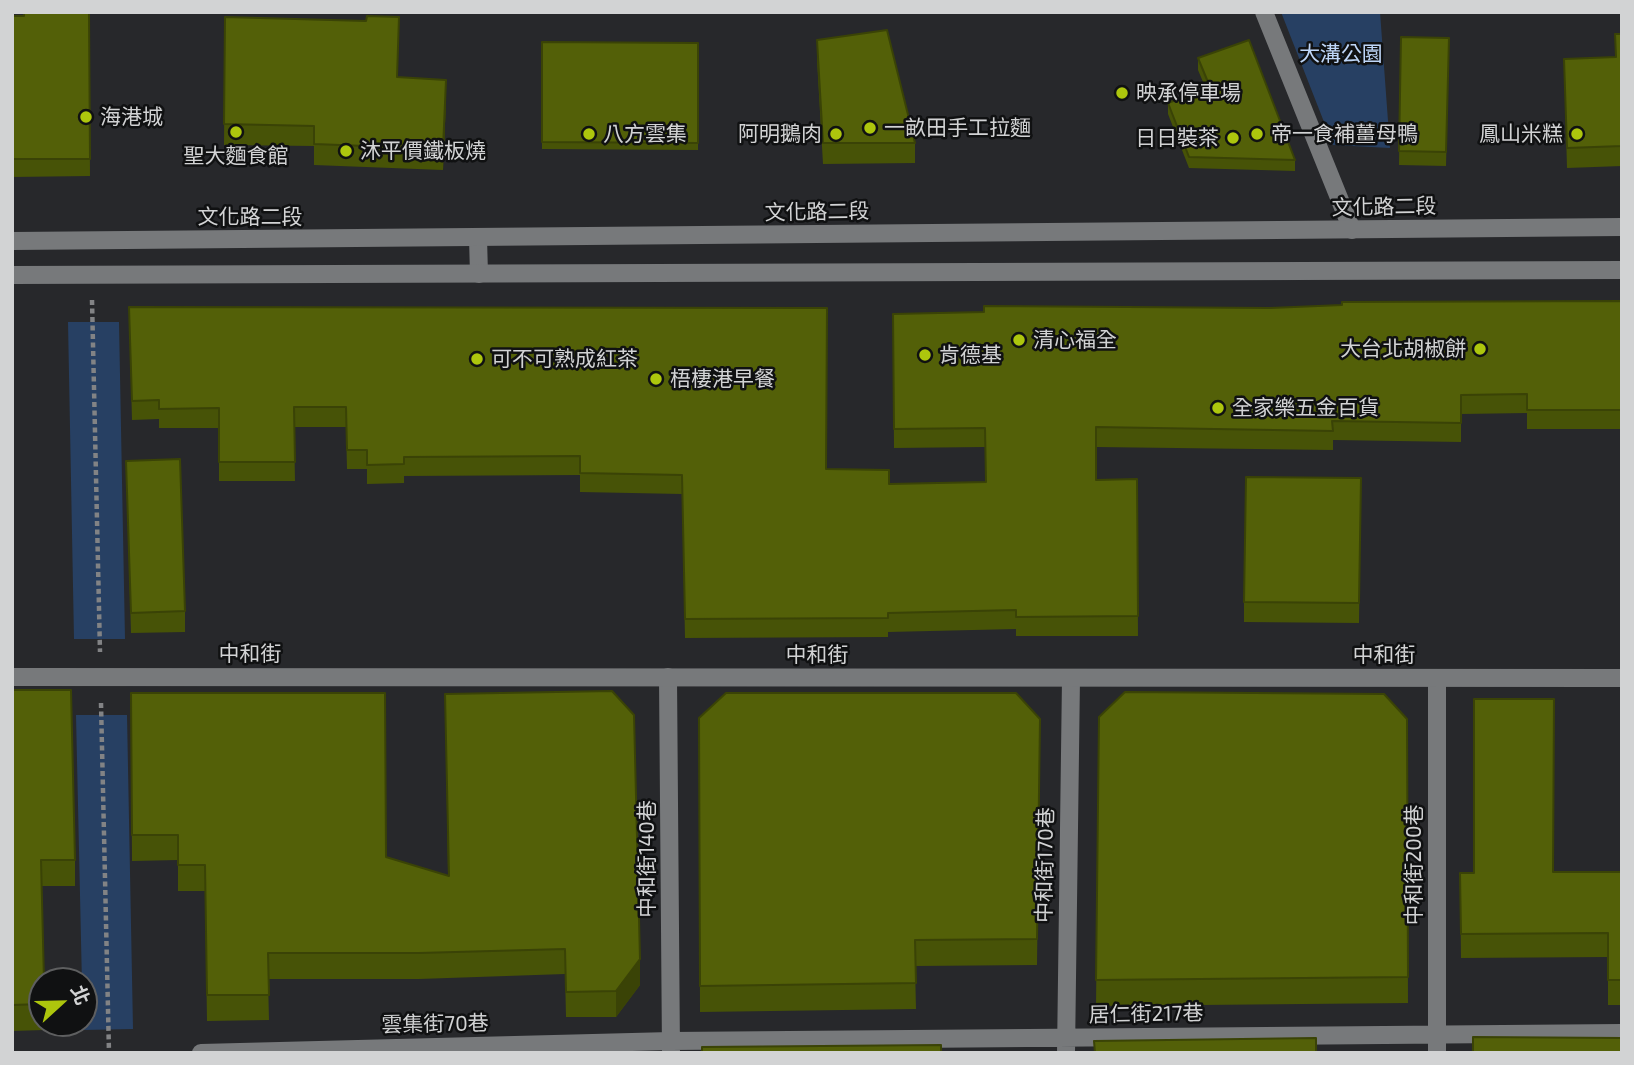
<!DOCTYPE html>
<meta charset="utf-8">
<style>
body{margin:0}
#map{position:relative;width:1634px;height:1065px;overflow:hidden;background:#27282b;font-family:"Exo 2","Noto Sans TC",sans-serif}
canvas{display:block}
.frame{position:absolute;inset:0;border:14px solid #d2d3d4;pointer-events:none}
.north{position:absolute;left:28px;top:967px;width:70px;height:70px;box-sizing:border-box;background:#101112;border:2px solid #5e5f60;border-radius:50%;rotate:68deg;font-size:19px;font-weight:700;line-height:28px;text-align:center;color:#d2d3d4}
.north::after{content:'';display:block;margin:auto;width:24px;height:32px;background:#adc60d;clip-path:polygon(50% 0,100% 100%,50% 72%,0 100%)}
</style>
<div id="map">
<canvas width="1634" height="1065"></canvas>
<div class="frame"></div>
<div class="north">北</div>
</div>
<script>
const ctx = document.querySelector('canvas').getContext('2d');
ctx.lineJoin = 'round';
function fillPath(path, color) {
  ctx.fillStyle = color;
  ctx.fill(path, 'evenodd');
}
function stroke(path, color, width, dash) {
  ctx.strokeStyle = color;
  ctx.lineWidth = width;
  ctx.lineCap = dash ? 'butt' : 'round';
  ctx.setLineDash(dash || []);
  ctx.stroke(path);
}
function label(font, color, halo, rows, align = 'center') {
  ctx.font = font + ' "Exo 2","Noto Sans TC",sans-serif';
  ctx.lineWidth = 5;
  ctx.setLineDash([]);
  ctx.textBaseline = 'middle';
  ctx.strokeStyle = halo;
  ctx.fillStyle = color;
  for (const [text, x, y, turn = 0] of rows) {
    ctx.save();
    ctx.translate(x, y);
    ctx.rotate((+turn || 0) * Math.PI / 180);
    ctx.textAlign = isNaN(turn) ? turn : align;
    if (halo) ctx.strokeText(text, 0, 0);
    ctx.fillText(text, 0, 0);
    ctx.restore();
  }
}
fillPath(new Path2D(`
 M 1281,12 L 1380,12 L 1390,148 L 1333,145 Z
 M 68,322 L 119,322 L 125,639 L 74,639 Z
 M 76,715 L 127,715 L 133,1029 L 83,1030 Z`), '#274063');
stroke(new Path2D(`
 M 92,300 L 100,652
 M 101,703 L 109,1053`), '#828385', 4.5, [5, 3.5]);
stroke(new Path2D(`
 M 1264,12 L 1352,230
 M 478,238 L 479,274`), '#77797b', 18);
stroke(new Path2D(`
 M 668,677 L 671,1053
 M 1437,678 L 1437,1053
 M 201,1053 L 671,1041 L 1622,1033
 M 1066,1053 L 1071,678`), '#77797b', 18);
stroke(new Path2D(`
 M 12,241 L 1622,227
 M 12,275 L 1622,270
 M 12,677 L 1622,678`), '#77797b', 18);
fillPath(new Path2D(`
 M 89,12 L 90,176 L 12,177 L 12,16 Z
 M 225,17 L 398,77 L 446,101 L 443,170 L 314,165 L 314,146 L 224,145 Z
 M 1615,34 L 1622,34 L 1622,166 L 1567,168 L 1564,59 L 1615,57 Z
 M 1401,37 L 1449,38 L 1446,166 L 1399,165 Z
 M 817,40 L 915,143 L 915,163 L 823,164 L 817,60 Z
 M 542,42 L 698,43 L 698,150 L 542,149 Z
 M 1198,58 L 1295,160 L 1295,171 L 1189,168 L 1168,114 L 1168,103 L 1206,89 L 1198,70 Z
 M 1622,301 L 1622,429 L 1527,429 L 1527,413 L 1461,414 L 1461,442 L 1333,440 L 1333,450 L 1096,447 L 1096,480 L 1137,479 L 1138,636 L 1016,636 L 1016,629 L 888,632 L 888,637 L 685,638 L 682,494 L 580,492 L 580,475 L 404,476 L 404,483 L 367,484 L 367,469 L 347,469 L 346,427 L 294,427 L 295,481 L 219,481 L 219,428 L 159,428 L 159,419 L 132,420 L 129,307 L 889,484 L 986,482 L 985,447 L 894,448 L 893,314 Z
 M 126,461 L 185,611 L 185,632 L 131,633 Z
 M 1361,478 L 1359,623 L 1244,622 L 1244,602 Z
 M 12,690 L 75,860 L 75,886 L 41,886 L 42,1023 L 44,1023 L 44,1030 L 12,1031 Z
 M 131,693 L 386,857 L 448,876 L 445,694 L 640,985 L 616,1017 L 566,1017 L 565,974 L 419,979 L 268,979 L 269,1020 L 207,1021 L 205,891 L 178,891 L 178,860 L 132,861 Z
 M 1099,717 L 1407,719 L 1408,1003 L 1096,1006 Z
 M 699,718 L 1040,719 L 1037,965 L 915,966 L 916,1009 L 700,1012 Z
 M 1622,872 L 1622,1005 L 1608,1005 L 1608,957 L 1461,958 L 1460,873 Z`), '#475307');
fillPath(new Path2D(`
 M 446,80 L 446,101 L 443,170 L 443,149 Z
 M 640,959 L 640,985 L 616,1017 L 616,991 Z`), '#3a4306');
const building = new Path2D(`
 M 24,12 L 89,12 L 90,159 L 12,159 L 12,16 L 24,16 Z
 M 367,16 L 399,17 L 397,77 L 446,80 L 443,149 L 314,144 L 314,126 L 224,124 L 225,17 L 366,21 Z
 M 887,30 L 915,143 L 823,143 L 817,40 Z
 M 1615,34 L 1622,34 L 1622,146 L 1567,148 L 1564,59 L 1616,57 Z
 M 1401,37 L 1449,38 L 1446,152 L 1399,151 Z
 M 1249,40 L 1295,160 L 1189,157 L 1168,103 L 1210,87 L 1198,58 Z
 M 542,42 L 698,43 L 698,143 L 542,142 Z
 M 1622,301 L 1622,410 L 1527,410 L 1527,394 L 1461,395 L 1461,423 L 1332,421 L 1333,431 L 1096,427 L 1096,480 L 1137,479 L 1138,616 L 1016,617 L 1016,610 L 888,613 L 888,618 L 685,619 L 682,475 L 580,473 L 580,456 L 404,457 L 404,464 L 367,465 L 367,450 L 347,450 L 346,407 L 294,407 L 295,462 L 219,462 L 219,408 L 159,409 L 159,400 L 132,401 L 129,307 L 827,308 L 826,469 L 889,470 L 889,484 L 986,482 L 985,428 L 894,429 L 893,314 L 984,312 L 984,306 L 1270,308 L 1342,305 L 1342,302 Z
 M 180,459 L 185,611 L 131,613 L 126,461 Z
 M 1246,477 L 1361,478 L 1359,603 L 1244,602 Z
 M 12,690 L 71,690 L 75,860 L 41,860 L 44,981 L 42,981 L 42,1004 L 12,1005 Z
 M 612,691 L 634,715 L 640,959 L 616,991 L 566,992 L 565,949 L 419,953 L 268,953 L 269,995 L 207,995 L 205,865 L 178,865 L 178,835 L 132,835 L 131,693 L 385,693 L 386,857 L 449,876 L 445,694 Z
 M 1125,692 L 1384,694 L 1407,719 L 1408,977 L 1096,980 L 1099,717 Z
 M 726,693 L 1016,693 L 1040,719 L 1037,939 L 915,940 L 916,983 L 700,986 L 699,718 Z
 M 1474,699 L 1554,699 L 1553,872 L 1622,872 L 1622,980 L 1608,980 L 1608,933 L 1461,934 L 1460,873 L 1474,873 Z
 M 1473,1037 L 1622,1038 L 1622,1053 L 1473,1053 Z
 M 1316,1038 L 1316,1053 L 1095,1053 L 1094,1041 Z
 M 941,1045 L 941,1053 L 702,1053 L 702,1047 Z`);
fillPath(building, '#536008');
stroke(building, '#3a4306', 2);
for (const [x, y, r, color] of [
 [1122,93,7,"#adc60d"],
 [86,117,7,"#adc60d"],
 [870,128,7,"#adc60d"],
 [236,132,7,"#adc60d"],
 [589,134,7,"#adc60d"],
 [836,134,7,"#adc60d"],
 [1257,134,7,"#adc60d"],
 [1577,134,7,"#adc60d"],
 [1233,138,7,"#adc60d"],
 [346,151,7,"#adc60d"],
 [1019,340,7,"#adc60d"],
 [1480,349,7,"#adc60d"],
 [925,355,7,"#adc60d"],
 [477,359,7,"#adc60d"],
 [656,379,7,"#adc60d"],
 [1218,408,7,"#adc60d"]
]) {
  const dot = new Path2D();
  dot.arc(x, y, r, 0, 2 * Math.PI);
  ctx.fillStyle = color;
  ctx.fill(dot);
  stroke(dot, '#101112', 2.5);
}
label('21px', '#bed6f8', '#101112', [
 ["大溝公園",1341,54]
]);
label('21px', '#d2d3d4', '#101112', [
 ["映承停車場",1136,93],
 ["海港城",100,117],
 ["一畝田手工拉麵",884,128],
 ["八方雲集",603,134],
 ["阿明鵝肉",822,134,"right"],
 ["帝一食補薑母鴨",1271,134],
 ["鳳山米糕",1563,134,"right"],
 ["日日裝茶",1219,138,"right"],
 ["沐平價鐵板燒",360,151],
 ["聖大麵食館",236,156,"center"],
 ["清心福全",1033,340],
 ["大台北胡椒餅",1466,349,"right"],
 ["肯德基",939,355],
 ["可不可熟成紅茶",491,359],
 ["梧棲港早餐",670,379],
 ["全家樂五金百貨",1232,408]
], 'left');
label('21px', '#d2d3d4', '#101112', [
 ["文化路二段",1384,207,-1],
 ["文化路二段",817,212,-1],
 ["文化路二段",250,217],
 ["中和街",250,654],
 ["中和街",817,655],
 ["中和街",1384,655],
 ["中和街140巷",647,859,-90],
 ["中和街170巷",1045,865,-89],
 ["中和街200巷",1414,865,-90],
 ["居仁街217巷",1146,1014,-1],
 ["雲集街70巷",435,1024,-1]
]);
</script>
